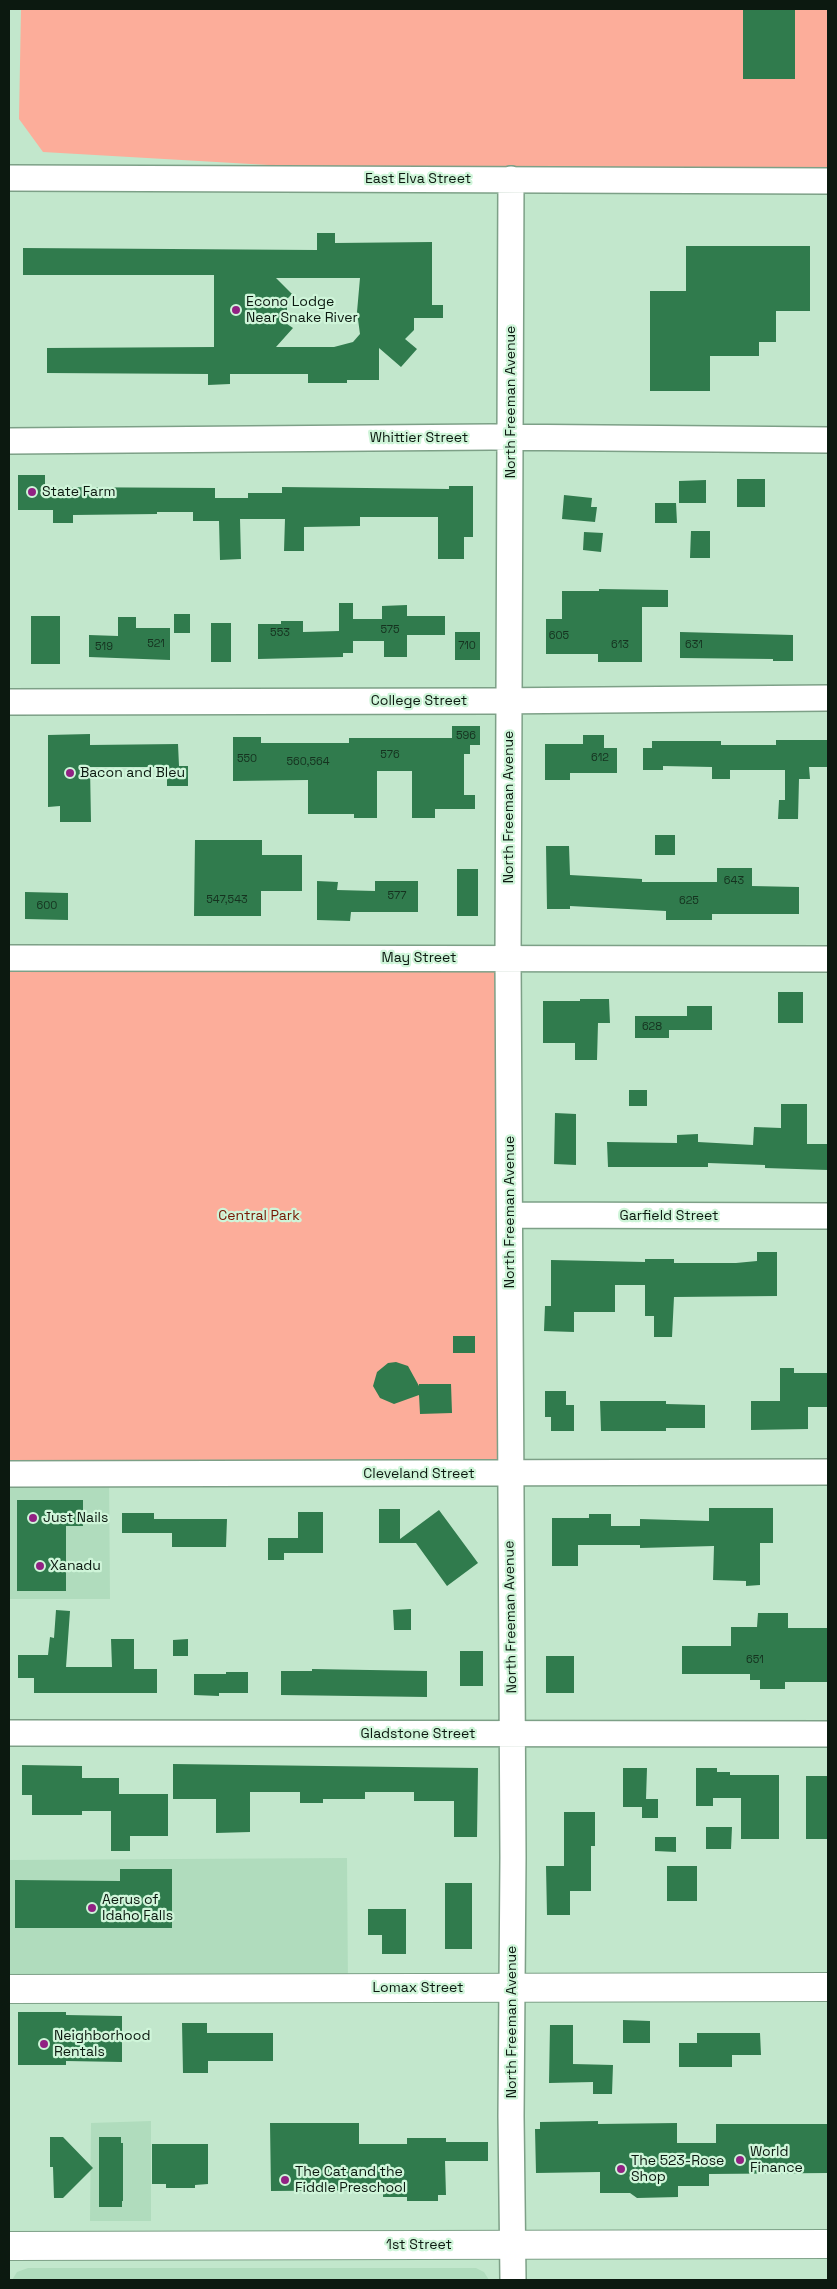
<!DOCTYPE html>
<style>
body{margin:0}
#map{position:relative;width:837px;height:2289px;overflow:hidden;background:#c2e7cc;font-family:"Space Grotesk",sans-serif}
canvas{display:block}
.frame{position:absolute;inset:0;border:10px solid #0c1910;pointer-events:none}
</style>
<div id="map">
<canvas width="837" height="2289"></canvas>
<div class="frame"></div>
</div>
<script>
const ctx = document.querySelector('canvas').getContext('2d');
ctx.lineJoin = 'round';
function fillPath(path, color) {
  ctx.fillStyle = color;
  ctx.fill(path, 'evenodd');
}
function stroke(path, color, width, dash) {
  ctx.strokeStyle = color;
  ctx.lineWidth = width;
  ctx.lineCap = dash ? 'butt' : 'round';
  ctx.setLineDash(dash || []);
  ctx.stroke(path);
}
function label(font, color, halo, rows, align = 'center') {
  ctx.font = font + ' "Space Grotesk",sans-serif';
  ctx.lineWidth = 4.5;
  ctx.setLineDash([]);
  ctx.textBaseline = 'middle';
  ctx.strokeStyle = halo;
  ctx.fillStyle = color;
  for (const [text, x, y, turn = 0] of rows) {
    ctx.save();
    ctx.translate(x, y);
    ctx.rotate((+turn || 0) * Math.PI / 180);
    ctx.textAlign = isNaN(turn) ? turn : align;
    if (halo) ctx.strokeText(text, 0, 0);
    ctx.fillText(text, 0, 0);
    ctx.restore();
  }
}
fillPath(new Path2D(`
 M 9,1474 L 109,1474 L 110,1599 L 9,1599 Z
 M 347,1858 L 348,1989 L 9,1989 L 9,1860 Z
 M 151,2121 L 151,2221 L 90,2221 L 91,2123 Z
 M 28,2268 L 476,2268 L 484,2272 L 489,2280 L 12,2280 L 17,2272 Z`), '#b0dcbd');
fillPath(new Path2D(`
 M 21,9 L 828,9 L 828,181 L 511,179 L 43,152 L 19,119 Z
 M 9,958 L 508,958 L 509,1474 L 9,1474 Z`), '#fcad9a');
fillPath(new Path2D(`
 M 743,9 L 795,9 L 795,79 L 743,79 Z
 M 317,233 L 335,233 L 335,243 L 432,242 L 432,305 L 443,305 L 443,318 L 414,318 L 414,330 L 405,339 L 417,349 L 401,367 L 379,348 L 379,380 L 347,380 L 347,383 L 308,383 L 308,374 L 230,374 L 230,384 L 208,385 L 208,374 L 47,373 L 47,348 L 214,347 L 214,275 L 23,275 L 23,248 L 317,250 ZM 276,278 L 360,278 L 357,312 L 360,334 L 353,342 L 334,347 L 276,347 L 293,328 L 287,324 L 287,299 L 292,294 Z
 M 686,246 L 810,246 L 810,311 L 776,311 L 776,342 L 759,342 L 759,356 L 710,356 L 710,391 L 650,391 L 650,291 L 686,291 Z
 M 18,475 L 45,475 L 45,487 L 215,488 L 215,498 L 248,498 L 248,493 L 282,493 L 282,487 L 449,489 L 449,486 L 473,486 L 473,537 L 464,537 L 464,559 L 438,559 L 438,517 L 360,517 L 360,526 L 304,527 L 304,551 L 284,551 L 285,519 L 240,519 L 241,559 L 220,560 L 219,521 L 193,521 L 193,512 L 157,512 L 157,514 L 73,515 L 73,523 L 53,523 L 53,510 L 18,510 Z
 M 737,479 L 765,479 L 765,507 L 737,507 Z
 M 706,480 L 706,503 L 679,503 L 679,481 Z
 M 564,495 L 592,498 L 591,507 L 597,507 L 595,522 L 562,519 Z
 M 655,503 L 676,503 L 677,523 L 655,523 Z
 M 691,531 L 710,531 L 710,558 L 690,558 Z
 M 584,532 L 603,533 L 601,552 L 583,550 Z
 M 599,589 L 668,590 L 668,607 L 642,607 L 642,662 L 598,662 L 598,654 L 546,654 L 546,619 L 562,619 L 562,591 L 599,591 Z
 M 339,603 L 353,603 L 353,619 L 382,619 L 382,606 L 407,605 L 407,616 L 445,616 L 445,635 L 407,635 L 407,657 L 384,657 L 384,641 L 353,641 L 353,653 L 343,653 L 343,657 L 258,659 L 258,624 L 281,624 L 281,621 L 303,621 L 303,632 L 339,631 Z
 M 174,614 L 190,614 L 190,633 L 174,633 Z
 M 31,616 L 60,616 L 60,664 L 31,664 Z
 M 118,617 L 136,617 L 136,628 L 170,628 L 170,660 L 89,657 L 89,635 L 118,636 Z
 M 211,623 L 231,623 L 231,662 L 211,662 Z
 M 455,632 L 480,632 L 480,660 L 455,660 Z
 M 680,632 L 793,635 L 793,661 L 773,661 L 773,659 L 680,658 Z
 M 452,726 L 480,726 L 480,745 L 470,745 L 470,754 L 464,754 L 464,795 L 475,795 L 475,809 L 435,809 L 435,818 L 412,818 L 412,771 L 377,771 L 377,818 L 354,818 L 354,814 L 308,814 L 308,780 L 233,781 L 233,737 L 261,737 L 261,743 L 349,743 L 349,738 L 452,738 Z
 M 90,734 L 90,745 L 178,744 L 179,766 L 188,766 L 188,786 L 167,786 L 167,767 L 90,767 L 91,822 L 60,822 L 60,806 L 48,807 L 48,735 Z
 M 583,735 L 604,735 L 604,748 L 617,748 L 617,773 L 570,773 L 570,780 L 545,780 L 545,744 L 583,744 Z
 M 776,740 L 828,740 L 828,767 L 809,767 L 810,779 L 799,779 L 798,819 L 778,819 L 779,800 L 785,800 L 785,770 L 730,770 L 730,779 L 712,779 L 712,767 L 663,766 L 663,770 L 643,770 L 643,748 L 652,748 L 652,741 L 721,741 L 721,745 L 776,745 Z
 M 655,835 L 675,835 L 675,855 L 655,855 Z
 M 195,840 L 262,840 L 262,855 L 302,855 L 302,891 L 261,891 L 261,916 L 194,916 Z
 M 546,846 L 569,846 L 570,875 L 642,879 L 642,882 L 717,882 L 717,868 L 752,868 L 752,886 L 799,887 L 799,914 L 712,914 L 712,920 L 666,920 L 666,911 L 570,906 L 570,909 L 547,909 Z
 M 457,869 L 478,869 L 478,916 L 457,916 Z
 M 317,881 L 338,882 L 337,890 L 375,891 L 375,881 L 418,881 L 418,912 L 351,912 L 350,921 L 317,920 Z
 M 25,892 L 68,893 L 68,920 L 25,919 Z
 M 778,992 L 803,992 L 803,1023 L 778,1023 Z
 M 580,999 L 609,999 L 610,1023 L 598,1023 L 597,1060 L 575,1060 L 575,1043 L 543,1043 L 543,1001 L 580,1001 Z
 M 687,1006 L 712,1006 L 712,1030 L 669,1030 L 669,1038 L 635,1038 L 635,1016 L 687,1016 Z
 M 629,1090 L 647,1090 L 647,1106 L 629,1106 Z
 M 781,1104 L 807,1104 L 807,1144 L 828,1144 L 828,1170 L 765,1168 L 765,1165 L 708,1163 L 708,1167 L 608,1167 L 607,1142 L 677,1143 L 677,1135 L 698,1134 L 698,1142 L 753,1145 L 754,1127 L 781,1128 Z
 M 555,1113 L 576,1114 L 576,1165 L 554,1164 Z
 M 757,1252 L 777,1252 L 777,1296 L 674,1297 L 672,1337 L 654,1337 L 654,1316 L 645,1316 L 645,1285 L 615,1285 L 615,1312 L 574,1312 L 574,1332 L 544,1331 L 545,1306 L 551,1306 L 551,1260 L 645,1262 L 645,1259 L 674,1259 L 674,1263 L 736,1263 L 757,1261 Z
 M 453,1336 L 475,1336 L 475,1353 L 453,1353 Z
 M 396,1362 L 408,1366 L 419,1386 L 419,1384 L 451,1384 L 452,1413 L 420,1414 L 419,1395 L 394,1404 L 380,1398 L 373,1386 L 377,1372 L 388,1363 Z
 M 780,1368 L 794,1368 L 794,1373 L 828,1373 L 828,1407 L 808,1407 L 808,1429 L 751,1430 L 751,1401 L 780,1401 Z
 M 545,1391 L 566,1391 L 566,1405 L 574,1405 L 574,1431 L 551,1431 L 551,1417 L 545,1417 Z
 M 600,1401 L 666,1401 L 666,1404 L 705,1405 L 705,1428 L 666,1428 L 666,1431 L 601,1431 Z
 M 17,1500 L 83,1500 L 83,1526 L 66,1526 L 66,1591 L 17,1591 Z
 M 709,1508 L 773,1508 L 773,1543 L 760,1543 L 760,1585 L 746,1586 L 746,1581 L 713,1580 L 714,1546 L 640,1548 L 640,1545 L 578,1545 L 578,1566 L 552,1566 L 552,1518 L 589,1518 L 589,1514 L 611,1514 L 611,1526 L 640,1526 L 640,1519 L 709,1521 Z
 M 379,1509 L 400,1509 L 400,1539 L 439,1510 L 478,1563 L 447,1586 L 416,1543 L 379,1543 Z
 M 298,1512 L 323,1512 L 323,1553 L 284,1553 L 284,1560 L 268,1560 L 268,1538 L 298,1538 Z
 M 122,1513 L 154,1513 L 154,1519 L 227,1519 L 226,1547 L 172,1547 L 172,1533 L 122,1533 Z
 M 411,1609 L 411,1630 L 394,1630 L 393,1610 Z
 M 56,1610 L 70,1611 L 66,1667 L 112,1667 L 111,1639 L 134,1639 L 134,1669 L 157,1669 L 157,1693 L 34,1693 L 34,1678 L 18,1678 L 18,1655 L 48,1655 L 50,1637 L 54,1638 Z
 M 758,1613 L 788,1613 L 788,1628 L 828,1628 L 828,1682 L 785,1682 L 785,1689 L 760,1689 L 760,1680 L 750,1680 L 750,1674 L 682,1674 L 682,1646 L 731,1646 L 731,1627 L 757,1627 Z
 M 188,1639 L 188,1656 L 173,1656 L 173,1640 Z
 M 460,1651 L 483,1651 L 483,1686 L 460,1686 Z
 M 546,1656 L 574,1656 L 574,1693 L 546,1693 Z
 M 312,1669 L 427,1671 L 427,1697 L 281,1695 L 281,1671 L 312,1671 Z
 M 226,1672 L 248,1672 L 248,1693 L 219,1693 L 219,1696 L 194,1695 L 194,1674 L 226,1674 Z
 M 173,1764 L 478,1768 L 477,1837 L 454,1837 L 454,1801 L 414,1801 L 414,1792 L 365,1792 L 365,1799 L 323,1799 L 323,1803 L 300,1803 L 300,1792 L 250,1792 L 250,1832 L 216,1833 L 216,1799 L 173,1799 Z
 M 22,1765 L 82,1766 L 82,1778 L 119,1778 L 119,1794 L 168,1794 L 168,1836 L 130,1836 L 130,1851 L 111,1851 L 111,1811 L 82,1811 L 82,1815 L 32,1815 L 32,1795 L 22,1795 Z
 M 623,1768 L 647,1768 L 646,1799 L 658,1799 L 658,1818 L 642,1818 L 642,1807 L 623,1807 Z
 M 696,1768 L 717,1768 L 717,1772 L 730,1772 L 730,1775 L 779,1775 L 779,1839 L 741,1839 L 741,1798 L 713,1798 L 713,1806 L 696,1806 Z
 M 806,1776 L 828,1776 L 828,1839 L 806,1839 Z
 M 564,1812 L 595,1812 L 595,1846 L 591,1846 L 591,1891 L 570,1891 L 570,1915 L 547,1915 L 546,1866 L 564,1866 Z
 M 706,1827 L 732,1827 L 731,1849 L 706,1849 Z
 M 655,1837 L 676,1837 L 676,1852 L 655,1851 Z
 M 667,1866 L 697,1866 L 697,1901 L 667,1901 Z
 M 120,1869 L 172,1869 L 172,1928 L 15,1928 L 15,1880 L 120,1881 Z
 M 445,1883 L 472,1883 L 472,1949 L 445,1949 Z
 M 368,1909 L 406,1909 L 406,1954 L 382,1954 L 382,1935 L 368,1935 Z
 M 18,2012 L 66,2012 L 66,2015 L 122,2016 L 122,2062 L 66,2061 L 66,2065 L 18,2065 Z
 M 623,2020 L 650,2021 L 650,2043 L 623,2043 Z
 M 182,2023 L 207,2023 L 207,2033 L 273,2033 L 273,2061 L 208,2061 L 208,2073 L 183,2073 Z
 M 550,2025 L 573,2025 L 573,2064 L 613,2065 L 612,2094 L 593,2094 L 593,2082 L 549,2083 Z
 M 697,2033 L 760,2033 L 761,2055 L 732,2055 L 732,2067 L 679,2067 L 679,2043 L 697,2043 Z
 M 598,2121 L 598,2124 L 677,2123 L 677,2143 L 716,2143 L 716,2124 L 828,2124 L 828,2173 L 709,2174 L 709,2186 L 678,2186 L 678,2197 L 637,2198 L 630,2193 L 600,2193 L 600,2172 L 536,2173 L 535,2129 L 540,2129 L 540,2122 Z
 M 270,2123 L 359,2123 L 359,2144 L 407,2144 L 407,2138 L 446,2138 L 446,2142 L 488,2142 L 488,2161 L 445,2161 L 446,2195 L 438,2195 L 438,2201 L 407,2201 L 407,2197 L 383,2197 L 383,2190 L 271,2191 Z
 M 50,2137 L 63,2137 L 93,2168 L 63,2198 L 54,2198 L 53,2167 L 50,2167 Z
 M 99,2137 L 121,2137 L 121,2143 L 123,2143 L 123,2201 L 122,2201 L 122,2207 L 99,2207 Z
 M 152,2144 L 208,2144 L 208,2184 L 195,2185 L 195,2188 L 166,2188 L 166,2184 L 152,2184 Z`), '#307b4d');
const minor = new Path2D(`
 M 9,178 L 828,181
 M 511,179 L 508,958 L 513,1857 L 511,2116 L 513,2280
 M 9,441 L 491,437 L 828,440
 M 9,702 L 489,701 L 828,698
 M 9,958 L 828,959
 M 511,1215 L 828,1216
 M 9,1474 L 828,1472
 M 9,1733 L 828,1734`);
const major = new Path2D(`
 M 9,1989 L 828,1987
 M 9,2246 L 828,2244`);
stroke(minor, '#7da087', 28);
stroke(major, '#7da087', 30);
stroke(minor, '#fff', 25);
stroke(major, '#fff', 28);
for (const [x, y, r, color] of [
 [236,310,5,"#912283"],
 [32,492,5,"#912283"],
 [70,773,5,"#912283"],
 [33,1518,5,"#912283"],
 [40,1566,5,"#912283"],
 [92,1908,5,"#912283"],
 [44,2044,5,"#912283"],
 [740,2160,5,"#912283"],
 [621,2169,5,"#912283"],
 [285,2180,5,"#912283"]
]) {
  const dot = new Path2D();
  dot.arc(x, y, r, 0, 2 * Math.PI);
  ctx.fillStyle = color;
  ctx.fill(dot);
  stroke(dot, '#cff5d9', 2);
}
label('11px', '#15321f', null, [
 ["575",390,630],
 ["553",280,633],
 ["605",559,636],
 ["521",156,644],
 ["613",620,645],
 ["631",694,645],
 ["710",467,646],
 ["519",104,647],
 ["596",466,736],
 ["576",390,755],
 ["612",600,758],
 ["550",247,759],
 ["560,564",308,762],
 ["643",734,881],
 ["577",397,896],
 ["547,543",227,900],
 ["625",689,901],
 ["600",47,906],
 ["628",652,1027],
 ["651",755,1660]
]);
label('14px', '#0c1910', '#cff5d9', [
 ["East Elva Street",418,179],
 ["North Freeman Avenue",511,402,-90],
 ["Whittier Street",419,438],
 ["College Street",419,701],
 ["North Freeman Avenue",509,807,-90],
 ["May Street",419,958],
 ["North Freeman Avenue",510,1212,-90],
 ["Garfield Street",669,1216],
 ["Cleveland Street",419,1474],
 ["North Freeman Avenue",511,1617,-91],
 ["Gladstone Street",418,1734],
 ["Lomax Street",418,1988],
 ["North Freeman Avenue",512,2022,-90],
 ["1st Street",419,2245]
]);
label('14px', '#0c1910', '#cff5d9', [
 ["Econo Lodge",246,302],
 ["Near Snake River",246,318],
 ["State Farm",42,492],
 ["Bacon and Bleu",80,773],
 ["Just Nails",43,1518],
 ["Xanadu",50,1566],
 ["Aerus of",102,1900],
 ["Idaho Falls",102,1916],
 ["Neighborhood",54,2036],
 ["Rentals",54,2052],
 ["World",750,2152],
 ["Finance",750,2168],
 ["The 523-Rose",631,2161],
 ["Shop",631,2177],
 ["The Cat and the",295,2172],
 ["Fiddle Preschool",295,2188]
], 'left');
label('14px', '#751500', '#cff5d9', [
 ["Central Park",259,1216]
]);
</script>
